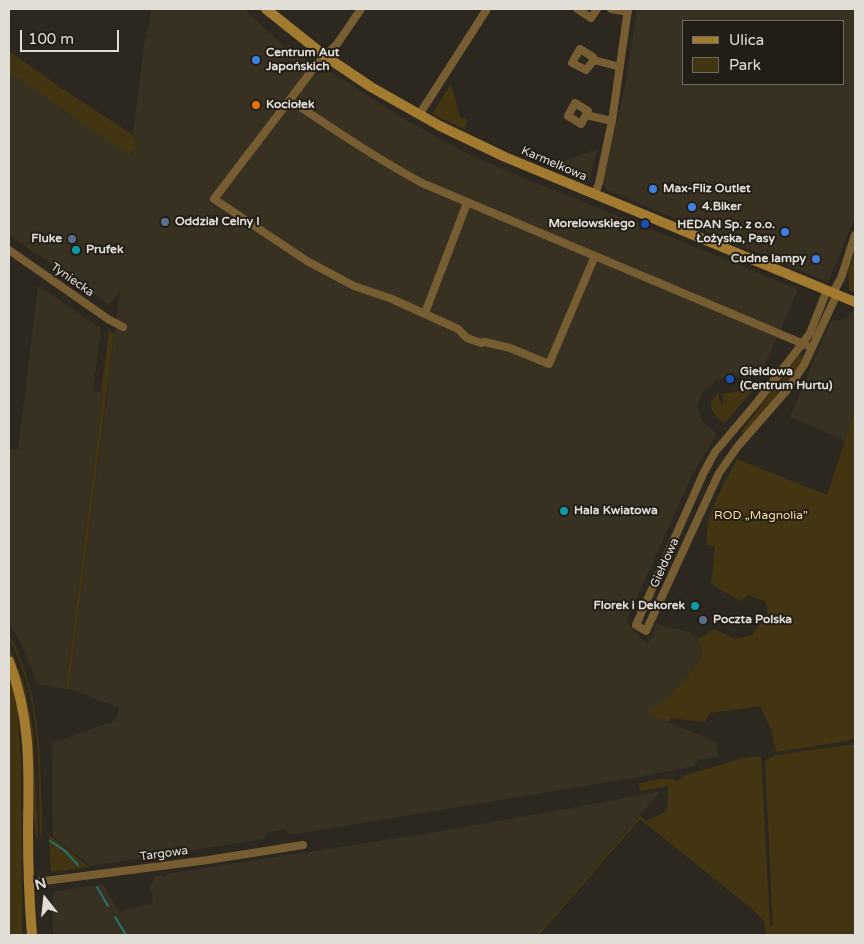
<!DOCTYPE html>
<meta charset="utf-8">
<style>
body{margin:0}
#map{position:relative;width:864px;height:944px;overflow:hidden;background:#2c281f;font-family:"Varela Round",sans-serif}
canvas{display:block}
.frame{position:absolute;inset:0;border:10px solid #e1ded8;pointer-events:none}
.legend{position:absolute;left:682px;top:20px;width:162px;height:65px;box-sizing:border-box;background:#221e16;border:1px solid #6e6b64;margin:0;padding:6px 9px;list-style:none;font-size:15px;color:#e1ded8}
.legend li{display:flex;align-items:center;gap:10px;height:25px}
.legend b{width:25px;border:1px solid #6e6b64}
.north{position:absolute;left:20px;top:874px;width:50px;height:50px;-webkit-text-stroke:4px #221e16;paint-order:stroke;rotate:344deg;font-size:14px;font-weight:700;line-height:20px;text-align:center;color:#e1ded8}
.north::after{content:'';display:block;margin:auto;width:18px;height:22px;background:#e1ded8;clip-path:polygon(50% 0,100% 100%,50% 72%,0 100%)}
.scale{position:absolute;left:20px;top:30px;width:99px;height:22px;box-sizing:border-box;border:2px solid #e1ded8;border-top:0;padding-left:6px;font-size:15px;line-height:18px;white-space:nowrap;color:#e1ded8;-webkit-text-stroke:4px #221e16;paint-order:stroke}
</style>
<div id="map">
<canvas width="864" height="944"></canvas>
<div class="frame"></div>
<ul class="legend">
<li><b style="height:6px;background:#a27a30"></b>Ulica</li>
<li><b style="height:14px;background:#433512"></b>Park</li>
</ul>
<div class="north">N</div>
<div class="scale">100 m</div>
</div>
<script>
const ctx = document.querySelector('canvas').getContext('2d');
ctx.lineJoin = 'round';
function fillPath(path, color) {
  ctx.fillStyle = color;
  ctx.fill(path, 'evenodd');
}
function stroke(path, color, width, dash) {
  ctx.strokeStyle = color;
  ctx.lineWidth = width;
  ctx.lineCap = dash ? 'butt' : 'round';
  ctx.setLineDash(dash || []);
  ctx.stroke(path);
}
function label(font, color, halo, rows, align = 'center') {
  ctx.font = font + ' "Varela Round",sans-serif';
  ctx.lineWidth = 4;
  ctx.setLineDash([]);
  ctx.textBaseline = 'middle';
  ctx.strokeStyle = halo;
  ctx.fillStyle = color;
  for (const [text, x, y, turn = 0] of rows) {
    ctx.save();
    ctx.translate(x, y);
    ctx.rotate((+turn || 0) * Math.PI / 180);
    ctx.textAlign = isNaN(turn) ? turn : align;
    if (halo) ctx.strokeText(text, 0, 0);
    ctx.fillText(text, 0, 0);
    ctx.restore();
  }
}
fillPath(new Path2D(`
 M 151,9 L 244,9 L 286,48 L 289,45 L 312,64 L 307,71 L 313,74 L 331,72 L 404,119 L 466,153 L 531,181 L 735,263 L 798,290 L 762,371 L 717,380 L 703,391 L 697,407 L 703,422 L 717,434 L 693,473 L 626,622 L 647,644 L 652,637 L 656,624 L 689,632 L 698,639 L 701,647 L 702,655 L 696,667 L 670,695 L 647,713 L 716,742 L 719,757 L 698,760 L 694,766 L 633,778 L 290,835 L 285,830 L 268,832 L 264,839 L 90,866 L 53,836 L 52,743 L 114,721 L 120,708 L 69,689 L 120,291 L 110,305 L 39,255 L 40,254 L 36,254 L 9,235 L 9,72 L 130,155 L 138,147 L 133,135 L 134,125 L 145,38 L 147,38 Z
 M 637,9 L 855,9 L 855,218 L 828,282 L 607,190 L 603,184 L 625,86 ZM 843,21 L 843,84 L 683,84 L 683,21 Z
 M 597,149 L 590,178 L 560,166 L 562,161 Z
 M 38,285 L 101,329 L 93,391 L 103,393 L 66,689 L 38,684 L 20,642 L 9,622 L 9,449 L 18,450 Z
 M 850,311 L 855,313 L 855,410 L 845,441 L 790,417 L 830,322 L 847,318 Z
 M 661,791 L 536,935 L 53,935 L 53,896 L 57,891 L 103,884 L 120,913 L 126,909 L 153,903 L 150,886 L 156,876 L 163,875 L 163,876 L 166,876 L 166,874 L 431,833 L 564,809 L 568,810 L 571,808 Z`), '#383122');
fillPath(new Path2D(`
 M 9,51 L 60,87 L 133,135 L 138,147 L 129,155 L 9,72 Z
 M 451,84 L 460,117 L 468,120 L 464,129 L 432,114 Z
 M 855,255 L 855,292 L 849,290 L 848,271 Z
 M 109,331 L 114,334 L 69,689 L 66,689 L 103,393 L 101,392 Z
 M 800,354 L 804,357 C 794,383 766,409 747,430 L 744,432 L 741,432 Z
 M 753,388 L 754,389 L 724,424 C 714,415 704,404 718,393 L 721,404 L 723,403 L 722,394 Z
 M 855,410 L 855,738 L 847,741 L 776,752 L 771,729 L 760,706 L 710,713 L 705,722 L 671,718 L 668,722 L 646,713 L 670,695 L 696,667 L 702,655 L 701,647 L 698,639 L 714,629 L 735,639 L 752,635 L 768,613 L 766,602 L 749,595 L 740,601 L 711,584 L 715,550 L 714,546 L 707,545 C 703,519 725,481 737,459 L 827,495 Z
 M 9,634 C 36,684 40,736 41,791 C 42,808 43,825 42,841 L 40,831 C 38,766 42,698 9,639 Z
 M 9,646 L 24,683 L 33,730 L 38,837 L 36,838 L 34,825 L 33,760 L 29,717 L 15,667 L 9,652 Z
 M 9,677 L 15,692 L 18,718 L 21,766 L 22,935 L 9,935 Z
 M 855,744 L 855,935 L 766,935 L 764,921 L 753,910 L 640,819 L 539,935 L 536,935 L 640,816 L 646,821 L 667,811 L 668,786 L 640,791 L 639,784 C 651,780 666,776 678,781 L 686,775 L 747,757 L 761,757 L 770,926 L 773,926 L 765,761 L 775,755 Z
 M 49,835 L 89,867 L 51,872 Z`), '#433512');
stroke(new Path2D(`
 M 50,841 L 64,850 L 78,865
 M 97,887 L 108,906
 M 115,917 L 126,935`), '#247273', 2);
stroke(new Path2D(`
 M 361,9 L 337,44 L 317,64 L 214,199 L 307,261 L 354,286 L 392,299 L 458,329 L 467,338 L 481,343 L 485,342 L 510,348 L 549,364 L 595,256
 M 577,9 L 591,18 L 597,9
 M 611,9 L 628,12
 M 594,60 L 586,70 L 572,63 L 580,49 L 593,57 L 594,60 L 620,67
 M 290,100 C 333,129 376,158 422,183 L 806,345
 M 419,115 L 487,9
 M 586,115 L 581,124 L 568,116 L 575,103 L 588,111 L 586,115 L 612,121
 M 595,194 L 599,183 L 612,121 L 628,9
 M 9,250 L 108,319 L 123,327
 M 827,290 L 810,333 L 802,344 L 758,401 L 715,452 L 704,472 L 636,625 L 646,631 L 719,473 L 738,446 L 787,390 L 804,365 L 837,294
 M 833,293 L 841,278 L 855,235
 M 425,313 L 467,203
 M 29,883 L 208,860 L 303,845`), '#765d32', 8);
stroke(new Path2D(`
 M 266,9 L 325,56 L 371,87 L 440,126 L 505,157 L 855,302
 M 9,661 C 31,718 29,769 28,828 C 28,864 29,899 32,935`), '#a27a30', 10);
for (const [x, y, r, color] of [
 [256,60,5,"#3f7fe0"],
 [256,105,5,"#e8710a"],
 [653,189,5,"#3f7fe0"],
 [692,207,5,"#3f7fe0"],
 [165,222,5,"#5c6f8a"],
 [645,224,5,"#1a4fb4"],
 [785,232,5,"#3f7fe0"],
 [72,239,5,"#5c6f8a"],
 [76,250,5,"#0f9aa8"],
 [816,259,5,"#3f7fe0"],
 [730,379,5,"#1a4fb4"],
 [564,511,5,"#0f9aa8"],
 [695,606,5,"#0f9aa8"],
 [703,620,5,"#5c6f8a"]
]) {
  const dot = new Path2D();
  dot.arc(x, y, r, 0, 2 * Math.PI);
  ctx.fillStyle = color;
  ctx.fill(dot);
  stroke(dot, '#221e16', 2);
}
label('bold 12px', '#e1ded8', '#221e16', [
 ["Centrum Aut",266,53],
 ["Japońskich",266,67],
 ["Kociołek",266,105],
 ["Max-Fliz Outlet",663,189],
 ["4.Biker",702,207],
 ["Oddział Celny I",175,222],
 ["Morelowskiego",635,224,"right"],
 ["HEDAN Sp. z o.o.",775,225,"right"],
 ["Łożyska, Pasy",775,239,"right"],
 ["Fluke",62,239,"right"],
 ["Prufek",86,250],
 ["Cudne lampy",806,259,"right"],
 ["Giełdowa",740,372],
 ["(Centrum Hurtu)",740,386],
 ["Hala Kwiatowa",574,511],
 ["Florek i Dekorek",685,606,"right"],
 ["Poczta Polska",713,620]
], 'left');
label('12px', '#e1ded8', '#221e16', [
 ["Karmelkowa",554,164,23],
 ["Tyniecka",72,280,35],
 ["Giełdowa",665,563,-66],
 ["Targowa",164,854,-8]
]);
label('12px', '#ffdf96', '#221e16', [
 ["ROD „Magnolia”",761,516]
]);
</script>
